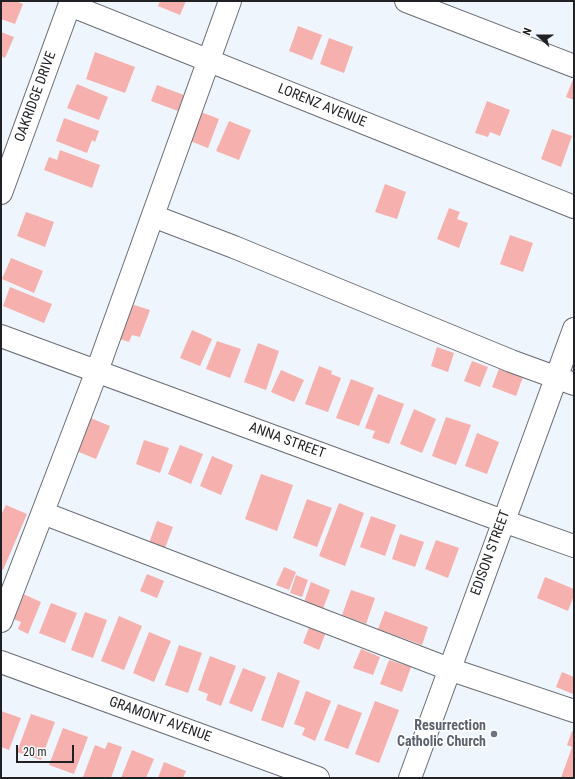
<!DOCTYPE html>
<style>
body{margin:0}
#map{position:relative;width:575px;height:779px;overflow:hidden;background:#eff5fd;font-family:"Roboto Condensed",sans-serif}
canvas{display:block}
.frame{position:absolute;inset:0;border:2px solid #1f2124;pointer-events:none}
.north{position:absolute;left:519px;top:16px;width:40px;height:40px;-webkit-text-stroke:3px #fff;paint-order:stroke;rotate:291deg;font-size:11px;font-weight:700;line-height:16px;text-align:center;color:#1f2124}
.north::after{content:'';display:block;margin:auto;width:14px;height:18px;background:#1f2124;clip-path:polygon(50% 0,100% 100%,50% 72%,0 100%)}
.scale{position:absolute;left:16px;top:745px;width:58px;height:18px;box-sizing:border-box;border:2px solid #1f2124;border-top:0;padding-left:5px;font-size:12px;line-height:14px;white-space:nowrap;color:#1f2124;-webkit-text-stroke:3px #fff;paint-order:stroke}
</style>
<div id="map">
<canvas width="575" height="779"></canvas>
<div class="frame"></div>
<div class="north">N</div>
<div class="scale">20 m</div>
</div>
<script>
const ctx = document.querySelector('canvas').getContext('2d');
ctx.lineJoin = 'round';
function fillPath(path, color) {
  ctx.fillStyle = color;
  ctx.fill(path, 'evenodd');
}
function stroke(path, color, width, dash) {
  ctx.strokeStyle = color;
  ctx.lineWidth = width;
  ctx.lineCap = dash ? 'butt' : 'round';
  ctx.setLineDash(dash || []);
  ctx.stroke(path);
}
function label(font, color, halo, rows, align = 'center') {
  ctx.font = font + ' "Roboto Condensed",sans-serif';
  ctx.lineWidth = 3;
  ctx.setLineDash([]);
  ctx.textBaseline = 'middle';
  ctx.strokeStyle = halo;
  ctx.fillStyle = color;
  for (const [text, x, y, turn = 0] of rows) {
    ctx.save();
    ctx.translate(x, y);
    ctx.rotate((+turn || 0) * Math.PI / 180);
    ctx.textAlign = isNaN(turn) ? turn : align;
    if (halo) ctx.strokeText(text, 0, 0);
    ctx.fillText(text, 0, 0);
    ctx.restore();
  }
}
fillPath(new Path2D(`
 M 1,1 L 16,1 L 23,4 L 15,24 L 1,19 Z
 M 160,1 L 186,1 L 180,15 L 158,6 Z
 M 298,26 L 322,35 L 312,60 L 289,51 Z
 M 1,32 L 14,37 L 5,58 L 1,56 Z
 M 329,38 L 353,47 L 344,73 L 320,64 Z
 M 95,52 L 135,67 L 125,93 L 86,79 Z
 M 574,77 L 574,100 L 566,97 Z
 M 77,84 L 108,97 L 99,120 L 67,108 Z
 M 157,85 L 184,95 L 178,111 L 151,101 Z
 M 487,101 L 510,110 L 500,136 L 490,132 L 488,137 L 475,133 Z
 M 196,110 L 219,119 L 208,148 L 185,139 Z
 M 64,118 L 99,131 L 95,142 L 92,140 L 87,153 L 56,141 Z
 M 229,121 L 251,130 L 239,160 L 216,151 Z
 M 552,129 L 572,136 L 561,167 L 541,159 Z
 M 60,150 L 100,165 L 92,188 L 44,170 L 49,157 L 57,160 Z
 M 385,184 L 406,192 L 397,219 L 375,212 Z
 M 449,208 L 460,212 L 457,219 L 468,223 L 459,248 L 437,239 Z
 M 26,212 L 54,222 L 45,247 L 17,236 Z
 M 510,235 L 533,243 L 523,272 L 500,264 Z
 M 11,258 L 43,271 L 34,293 L 2,279 Z
 M 10,287 L 52,304 L 44,323 L 3,306 Z
 M 131,304 L 150,310 L 140,337 L 132,335 L 129,342 L 114,337 Z
 M 192,330 L 212,339 L 200,366 L 180,358 Z
 M 217,341 L 241,349 L 230,378 L 206,369 Z
 M 258,343 L 279,351 L 266,390 L 244,382 Z
 M 437,347 L 454,353 L 448,372 L 431,366 Z
 M 472,361 L 488,367 L 480,387 L 464,381 Z
 M 319,366 L 332,371 L 331,374 L 341,378 L 328,412 L 305,404 Z
 M 499,369 L 523,377 L 516,396 L 492,387 Z
 M 281,370 L 304,380 L 294,402 L 271,392 Z
 M 351,379 L 374,388 L 359,426 L 336,418 Z
 M 378,394 L 404,404 L 389,444 L 372,438 L 375,431 L 365,428 Z
 M 414,409 L 436,419 L 422,453 L 400,444 Z
 M 83,415 L 110,426 L 96,459 L 69,448 Z
 M 446,417 L 471,425 L 456,465 L 432,456 Z
 M 477,433 L 499,442 L 487,474 L 465,466 Z
 M 144,440 L 169,448 L 160,473 L 136,464 Z
 M 180,445 L 203,454 L 191,484 L 168,474 Z
 M 212,456 L 233,465 L 221,495 L 200,486 Z
 M 261,474 L 293,485 L 277,531 L 245,519 Z
 M 307,499 L 332,508 L 317,547 L 293,538 Z
 M 339,503 L 364,513 L 345,566 L 319,556 Z
 M 6,505 L 27,514 L 3,570 L 1,569 L 1,515 Z
 M 371,516 L 396,525 L 385,556 L 360,547 Z
 M 157,521 L 173,527 L 165,548 L 149,543 Z
 M 400,534 L 424,542 L 415,567 L 392,559 Z
 M 436,540 L 459,548 L 448,578 L 425,569 Z
 M 284,567 L 296,572 L 289,590 L 276,585 Z
 M 147,574 L 164,581 L 157,598 L 140,591 Z
 M 296,575 L 308,580 L 302,597 L 290,593 Z
 M 545,577 L 574,589 L 574,595 L 568,611 L 537,598 Z
 M 311,582 L 330,590 L 323,609 L 304,602 Z
 M 351,590 L 375,598 L 366,624 L 342,615 Z
 M 21,593 L 41,602 L 28,634 L 18,629 L 21,622 L 11,618 Z
 M 51,603 L 77,613 L 65,643 L 39,633 Z
 M 385,611 L 428,627 L 422,645 L 378,629 Z
 M 85,612 L 107,620 L 93,658 L 71,650 Z
 M 119,616 L 142,626 L 124,670 L 101,661 Z
 M 310,625 L 326,632 L 319,650 L 303,643 Z
 M 149,632 L 171,641 L 154,682 L 133,673 Z
 M 179,645 L 202,653 L 188,693 L 165,685 Z
 M 361,649 L 380,657 L 373,675 L 353,668 Z
 M 210,656 L 236,666 L 221,706 L 206,700 L 208,694 L 198,690 Z
 M 389,660 L 411,667 L 402,692 L 380,684 Z
 M 243,668 L 266,677 L 252,712 L 229,703 Z
 M 278,672 L 300,681 L 283,728 L 261,720 Z
 M 562,672 L 574,677 L 573,694 L 556,687 Z
 M 306,691 L 331,701 L 315,741 L 302,735 L 305,728 L 294,724 Z
 M 375,701 L 399,710 L 379,763 L 355,754 Z
 M 338,704 L 362,713 L 348,749 L 324,740 Z
 M 1,711 L 21,718 L 9,750 L 1,747 Z
 M 31,714 L 55,722 L 41,760 L 17,752 Z
 M 63,728 L 88,737 L 74,774 L 49,765 Z
 M 572,731 L 574,732 L 574,778 L 561,778 L 572,747 L 567,745 Z
 M 108,742 L 122,747 L 111,778 L 83,777 L 95,745 L 105,749 Z
 M 132,750 L 154,759 L 146,778 L 121,778 Z
 M 164,762 L 186,771 L 183,778 L 158,778 Z`), '#f6b0ad');
const minor = new Path2D(`
 M 406,1 L 574,66
 M 70,5 L 574,207
 M 1,193 L 71,1
 M 153,216 L 234,247 L 511,361 L 574,384
 M 1,336 L 503,521 L 574,546
 M 43,513 L 449,669 L 574,711
 M 1,621 L 97,371 L 230,1
 M 1,662 L 318,778
 M 410,778 L 574,329`);
stroke(minor, '#696e75', 24);
stroke(minor, '#fff', 22);
for (const [x, y, r, color] of [
 [494,734,4,"#6b7280"]
]) {
  const dot = new Path2D();
  dot.arc(x, y, r, 0, 2 * Math.PI);
  ctx.fillStyle = color;
  ctx.fill(dot);
  stroke(dot, '#fff', 1.5);
}
label('14px', '#1f2124', '#fff', [
 ["OAKRIDGE DRIVE",36,97,-70],
 ["LORENZ AVENUE",322,106,22],
 ["ANNA STREET",287,441,20],
 ["EDISON STREET",491,553,-70],
 ["GRAMONT AVENUE",160,720,20]
]);
label('bold 14px', '#5b616d', '#fff', [
 ["Resurrection",486,726],
 ["Catholic Church",486,742]
], 'right');
</script>
